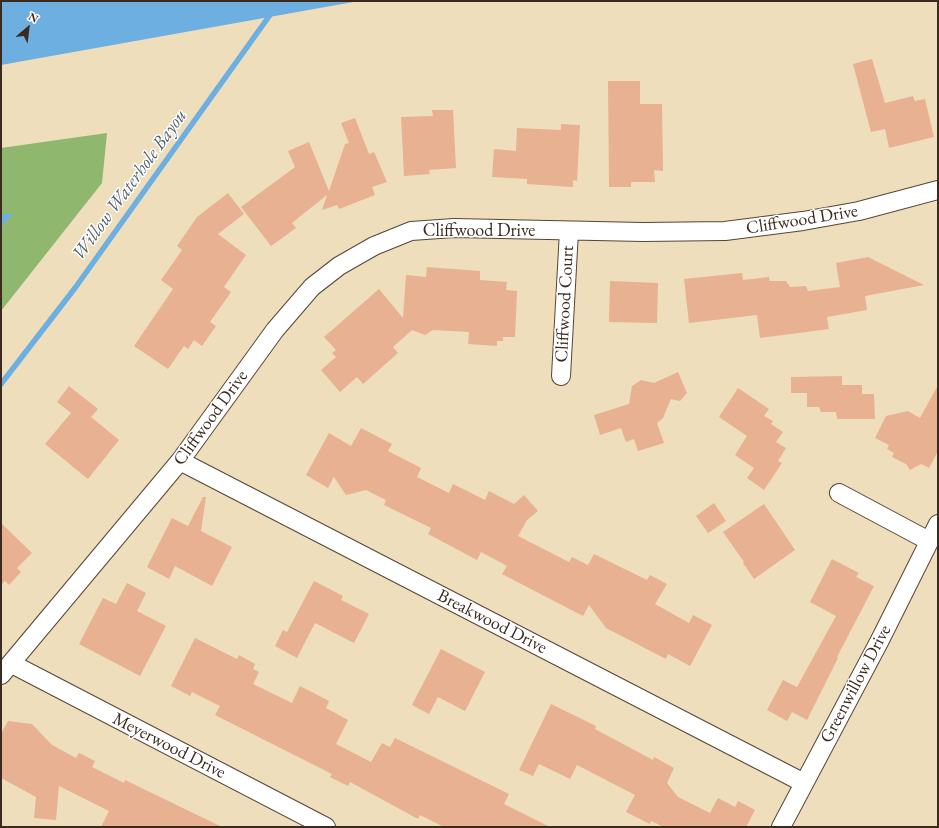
<!DOCTYPE html>
<style>
body{margin:0}
#map{position:relative;width:939px;height:828px;overflow:hidden;background:#eedebc;font-family:"EB Garamond",serif}
canvas{display:block}
.frame{position:absolute;inset:0;border:2px solid #3b2a1e;pointer-events:none}
.north{position:absolute;left:8px;top:8px;width:40px;height:40px;-webkit-text-stroke:3px #fff;paint-order:stroke;rotate:28deg;font-size:11px;font-weight:700;line-height:16px;text-align:center;color:#3b2a1e}
.north::after{content:'';display:block;margin:auto;width:14px;height:18px;background:#3b2a1e;clip-path:polygon(50% 0,100% 100%,50% 72%,0 100%)}
</style>
<div id="map">
<canvas width="939" height="828"></canvas>
<div class="frame"></div>
<div class="north">N</div>
</div>
<script>
const ctx = document.querySelector('canvas').getContext('2d');
ctx.lineJoin = 'round';
function fillPath(path, color) {
  ctx.fillStyle = color;
  ctx.fill(path, 'evenodd');
}
function stroke(path, color, width, dash) {
  ctx.strokeStyle = color;
  ctx.lineWidth = width;
  ctx.lineCap = dash ? 'butt' : 'round';
  ctx.setLineDash(dash || []);
  ctx.stroke(path);
}
function label(font, color, halo, rows, align = 'center') {
  ctx.font = font + ' "EB Garamond",serif';
  ctx.lineWidth = 3;
  ctx.setLineDash([]);
  ctx.textBaseline = 'middle';
  ctx.strokeStyle = halo;
  ctx.fillStyle = color;
  for (const [text, x, y, turn = 0] of rows) {
    ctx.save();
    ctx.translate(x, y);
    ctx.rotate((+turn || 0) * Math.PI / 180);
    ctx.textAlign = isNaN(turn) ? turn : align;
    if (halo) ctx.strokeText(text, 0, 0);
    ctx.fillText(text, 0, 0);
    ctx.restore();
  }
}
fillPath(new Path2D(`
 M 107,133 L 102,183 L 1,311 L 1,227 L 12,214 L 1,214 L 1,148 Z`), '#8fb86e');
fillPath(new Path2D(`
 M 1,1 L 359,1 L 1,65 Z
 M 1,214 L 13,214 L 1,227 Z`), '#6eafe2');
stroke(new Path2D(`
 M 1,384 L 75,288 L 280,1`), '#6eafe2', 5.5);
fillPath(new Path2D(`
 M 872,59 L 885,103 L 913,96 L 915,101 L 925,99 L 934,137 L 889,148 L 885,129 L 871,132 L 853,64 Z
 M 608,81 L 640,81 L 640,104 L 662,104 L 663,171 L 654,170 L 655,182 L 631,182 L 631,187 L 609,187 Z
 M 432,110 L 453,110 L 456,168 L 429,170 L 430,174 L 404,176 L 401,117 L 433,116 Z
 M 355,118 L 369,154 L 374,152 L 387,182 L 372,187 L 375,195 L 339,209 L 337,205 L 322,210 L 327,195 L 292,223 L 296,228 L 271,246 L 241,207 L 295,167 L 288,151 L 309,142 L 329,191 L 345,144 L 349,143 L 341,123 Z
 M 561,124 L 580,125 L 577,181 L 573,180 L 573,187 L 527,184 L 527,179 L 492,177 L 494,149 L 516,151 L 517,128 L 561,130 Z
 M 228,193 L 244,214 L 218,234 L 246,255 L 224,287 L 231,292 L 210,322 L 216,326 L 202,346 L 194,340 L 188,349 L 184,346 L 168,369 L 134,346 L 173,289 L 161,280 L 182,250 L 177,246 L 197,217 Z
 M 868,257 L 924,285 L 865,296 L 867,310 L 827,317 L 829,329 L 760,338 L 757,315 L 689,323 L 684,279 L 742,273 L 743,280 L 769,277 L 770,281 L 786,281 L 790,287 L 806,286 L 808,291 L 840,287 L 836,263 Z
 M 427,267 L 480,271 L 480,280 L 507,282 L 506,290 L 517,291 L 515,337 L 503,337 L 503,341 L 497,341 L 497,346 L 468,344 L 469,332 L 433,330 L 425,335 L 412,330 L 393,347 L 398,353 L 363,384 L 357,377 L 340,392 L 321,370 L 336,357 L 332,353 L 336,350 L 324,337 L 379,289 L 403,318 L 406,275 L 426,277 Z
 M 610,281 L 658,283 L 657,323 L 609,322 Z
 M 678,372 L 687,393 L 680,401 L 671,399 L 663,418 L 657,423 L 664,443 L 638,451 L 634,439 L 626,442 L 621,428 L 600,435 L 594,415 L 629,404 L 632,386 L 641,380 L 654,383 Z
 M 842,376 L 842,385 L 862,385 L 862,394 L 874,394 L 875,419 L 837,419 L 836,412 L 821,412 L 819,407 L 807,407 L 807,393 L 791,393 L 791,377 Z
 M 938,385 L 938,451 L 929,468 L 921,464 L 910,470 L 906,464 L 892,457 L 894,453 L 887,449 L 889,445 L 875,438 L 886,416 L 908,411 L 920,418 Z
 M 69,386 L 98,409 L 91,417 L 119,440 L 88,479 L 45,444 L 71,413 L 57,402 Z
 M 738,388 L 769,409 L 764,416 L 773,421 L 771,424 L 783,432 L 776,442 L 786,448 L 778,461 L 782,463 L 764,490 L 747,478 L 754,468 L 735,455 L 747,436 L 719,417 Z
 M 361,428 L 392,444 L 388,451 L 421,468 L 417,477 L 449,493 L 453,484 L 485,500 L 489,491 L 514,504 L 524,495 L 538,511 L 527,520 L 518,536 L 569,562 L 572,557 L 588,565 L 594,554 L 647,580 L 650,575 L 667,584 L 655,604 L 689,623 L 693,615 L 712,625 L 690,666 L 668,654 L 666,659 L 606,628 L 589,605 L 583,616 L 502,574 L 507,566 L 481,552 L 477,560 L 428,534 L 431,528 L 384,505 L 386,500 L 366,490 L 346,495 L 334,477 L 328,488 L 306,475 L 329,433 L 351,446 Z
 M 203,497 L 206,497 L 201,531 L 232,547 L 212,586 L 175,566 L 169,579 L 147,567 L 172,518 L 188,526 Z
 M 714,503 L 726,521 L 708,533 L 696,516 Z
 M 764,504 L 795,550 L 754,579 L 743,563 L 744,562 L 723,532 Z
 M 1,523 L 32,553 L 17,568 L 21,572 L 9,585 L 5,581 L 1,585 Z
 M 832,559 L 859,573 L 856,577 L 874,586 L 837,657 L 838,658 L 807,720 L 792,712 L 787,721 L 767,710 L 783,680 L 797,687 L 836,616 L 810,602 Z
 M 314,581 L 343,596 L 341,600 L 369,614 L 354,643 L 315,623 L 297,658 L 275,646 L 283,630 L 287,632 Z
 M 127,583 L 146,593 L 137,611 L 166,626 L 140,676 L 79,644 L 103,598 L 116,604 Z
 M 195,638 L 237,659 L 239,655 L 255,664 L 253,669 L 259,672 L 253,684 L 292,703 L 300,686 L 329,701 L 326,708 L 348,720 L 336,744 L 371,762 L 382,743 L 390,747 L 395,738 L 509,794 L 504,804 L 550,827 L 444,827 L 420,815 L 418,819 L 350,782 L 348,786 L 330,777 L 332,774 L 215,715 L 220,706 L 192,692 L 190,696 L 171,686 Z
 M 441,649 L 485,672 L 465,711 L 438,697 L 429,714 L 412,705 Z
 M 551,704 L 596,726 L 595,729 L 653,760 L 654,757 L 674,768 L 667,783 L 678,797 L 710,813 L 718,798 L 735,807 L 738,801 L 755,810 L 746,827 L 664,827 L 651,821 L 650,824 L 626,812 L 635,795 L 577,765 L 570,779 L 539,764 L 533,776 L 519,770 Z
 M 8,721 L 32,724 L 52,745 L 76,758 L 79,753 L 95,761 L 92,767 L 124,783 L 125,780 L 222,827 L 101,827 L 109,811 L 59,786 L 56,820 L 34,818 L 36,797 L 1,778 L 1,734 Z`), '#e8b191');
const minor = new Path2D(`
 M 561,376 L 569,231
 M 180,461 L 804,783
 M 839,493 L 929,541
 M 12,664 L 326,827
 M 1,675 L 180,461 L 275,330 L 312,287 L 339,266 L 374,246 L 411,231 L 454,228 L 643,232 L 725,231 L 803,221 L 859,211 L 938,190
 M 781,827 L 880,640 L 938,524`);
stroke(minor, '#564536', 20);
stroke(minor, '#fff', 18);
label('18px', '#3b2a1e', '#fff', [
 ["Cliffwood Drive",802,220,-9],
 ["Cliffwood Drive",479,231],
 ["Cliffwood Court",565,304,-87],
 ["Cliffwood Drive",211,418,-54],
 ["Breakwood Drive",492,622,27],
 ["Greenwillow Drive",856,684,-62],
 ["Meyerwood Drive",169,746,27]
]);
label('italic 19px', '#4f5f6c', '#fff', [
 ["Willow Waterhole Bayou",130,185,-54]
]);
</script>
